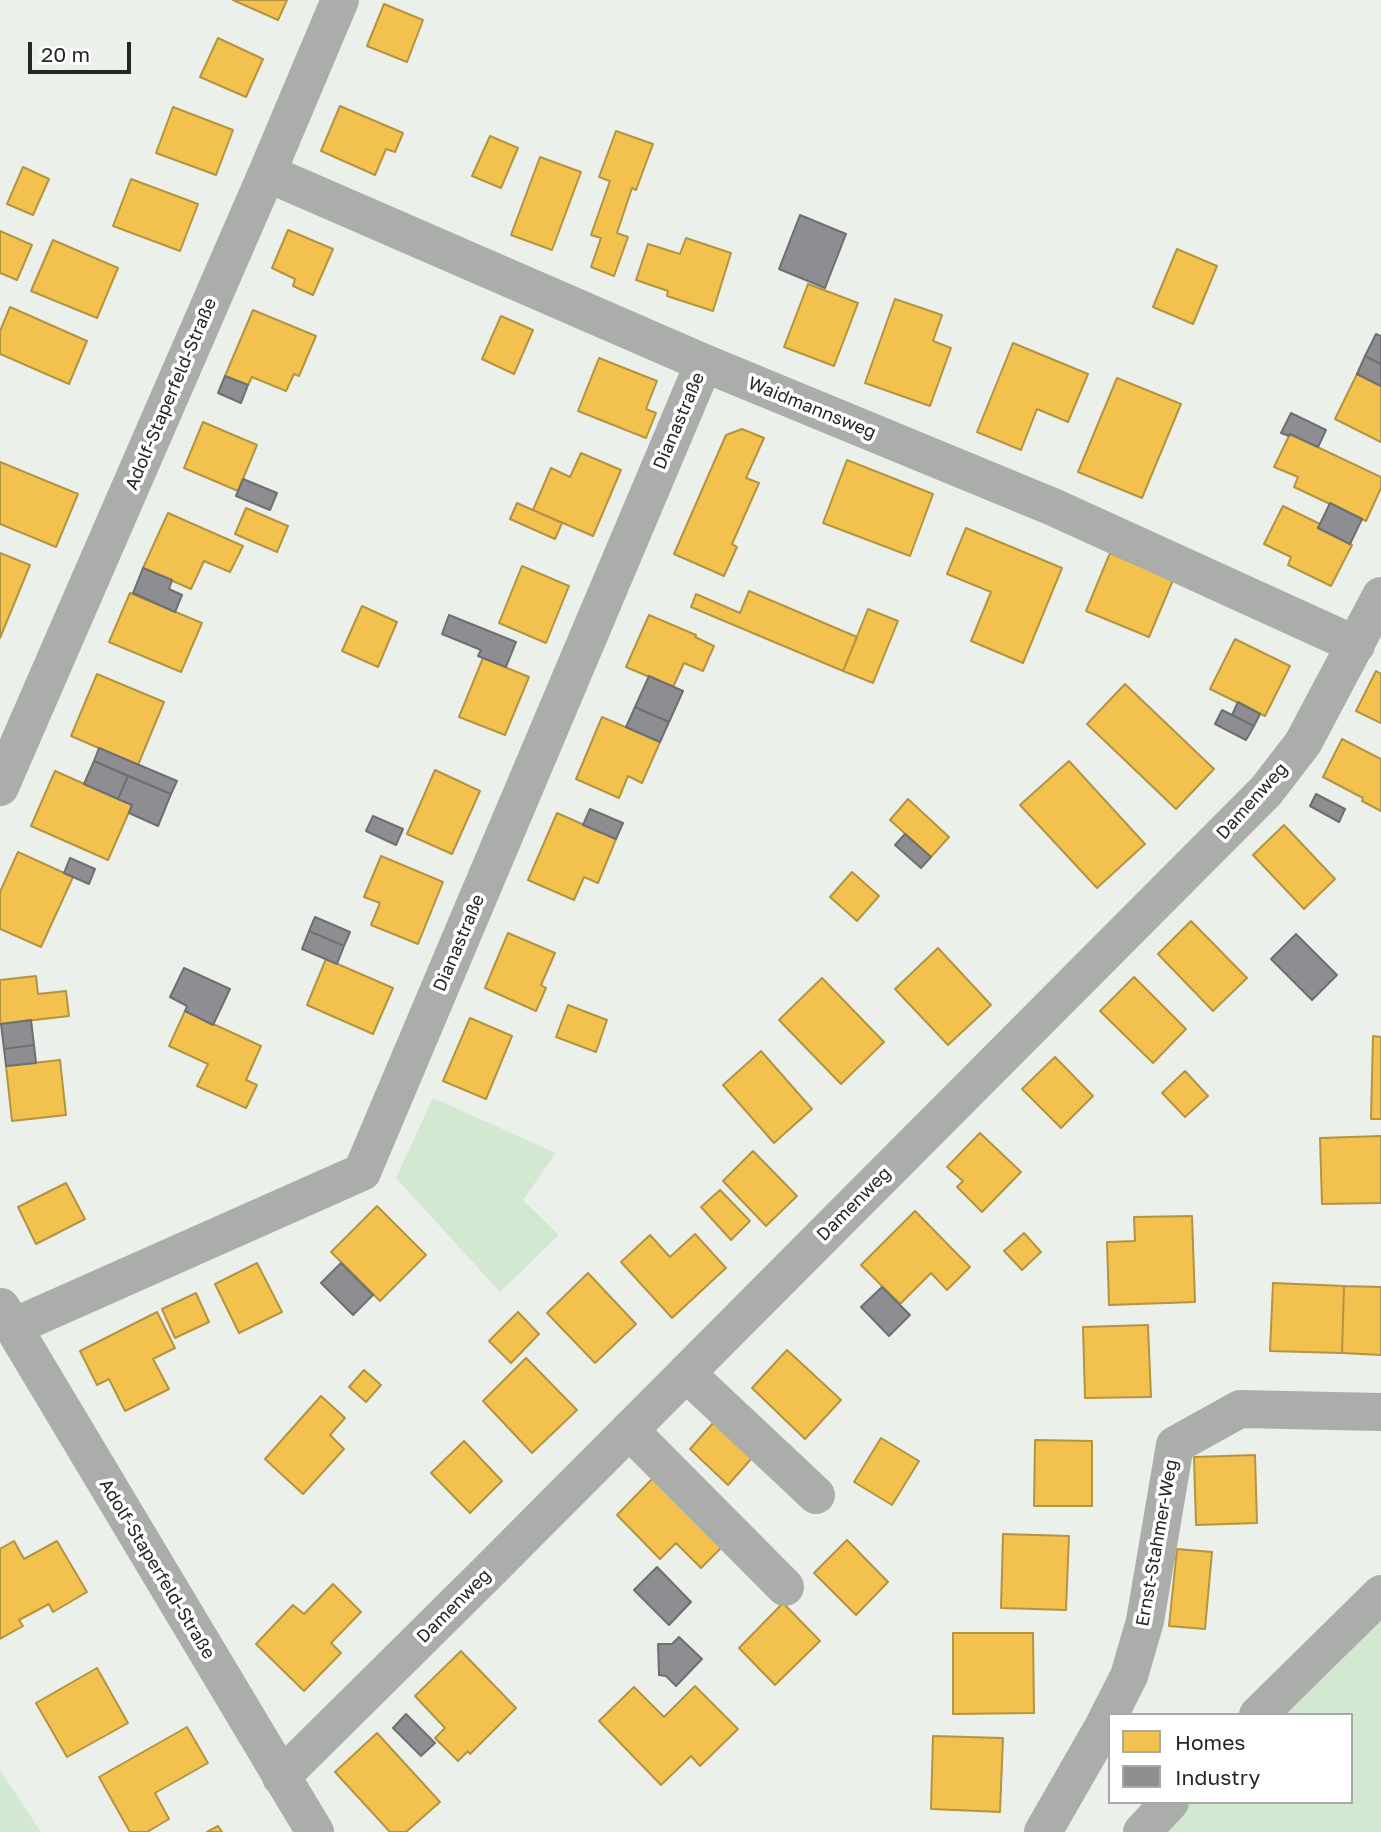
<!DOCTYPE html>
<meta charset="utf-8">
<style>
body{margin:0}
#map{position:relative;width:1381px;height:1832px;overflow:hidden;background:#ebf1ea;font-family:"Golos Text",sans-serif}
canvas{display:block}
.legend{position:absolute;left:1108px;top:1713px;width:245px;height:91px;box-sizing:border-box;background:#fff;border:2px solid #a7a9a7;margin:0;padding:9px 12px;list-style:none;font-size:21px;color:#232823}
.legend li{display:flex;align-items:center;gap:14px;height:35px}
.legend b{width:35px;border:2px solid #a7a9a7}
.scale{position:absolute;left:28px;top:42px;width:103px;height:32px;box-sizing:border-box;border:4px solid #232823;border-top:0;padding-left:9px;font-size:21px;line-height:24px;white-space:nowrap;color:#232823;-webkit-text-stroke:5px #fff;paint-order:stroke}
</style>
<div id="map">
<canvas width="1381" height="1832"></canvas>
<ul class="legend">
<li><b style="height:19px;background:#f2c14e"></b>Homes</li>
<li><b style="height:19px;background:#8d8d92"></b>Industry</li>
</ul>
<div class="scale">20 m</div>
</div>
<script>
const ctx = document.querySelector('canvas').getContext('2d');
ctx.lineJoin = 'round';
function fillPath(path, color) {
  ctx.fillStyle = color;
  ctx.fill(path, 'evenodd');
}
function stroke(path, color, width, dash) {
  ctx.strokeStyle = color;
  ctx.lineWidth = width;
  ctx.lineCap = dash ? 'butt' : 'round';
  ctx.setLineDash(dash || []);
  ctx.stroke(path);
}
function label(font, color, halo, rows, align = 'center') {
  ctx.font = font + ' "Golos Text",sans-serif';
  ctx.lineWidth = 7;
  ctx.setLineDash([]);
  ctx.textBaseline = 'middle';
  ctx.strokeStyle = halo;
  ctx.fillStyle = color;
  for (const [text, x, y, turn = 0] of rows) {
    ctx.save();
    ctx.translate(x, y);
    ctx.rotate((+turn || 0) * Math.PI / 180);
    ctx.textAlign = isNaN(turn) ? turn : align;
    if (halo) ctx.strokeText(text, 0, 0);
    ctx.fillText(text, 0, 0);
    ctx.restore();
  }
}
fillPath(new Path2D(`
 M 433,1098 L 556,1153 L 523,1200 L 559,1235 L 500,1292 L 396,1178 Z
 M 1381,1617 L 1381,1832 L 1130,1832 L 1165,1802 L 1351,1802 L 1351,1715 L 1267,1715 Z
 M 0,1770 L 41,1832 L 0,1832 Z`), '#d3e8d1');
const homes = new Path2D(`
 M 233,0 L 287,0 L 278,20 Z
 M 384,4 L 423,20 L 407,62 L 367,46 Z
 M 218,38 L 263,59 L 246,97 L 200,77 Z
 M 340,106 L 403,133 L 395,152 L 386,149 L 375,175 L 321,151 Z
 M 173,107 L 233,130 L 216,175 L 156,153 Z
 M 616,131 L 653,144 L 636,190 L 632,188 L 617,233 L 628,237 L 614,276 L 591,267 L 601,238 L 591,235 L 610,181 L 599,177 Z
 M 490,136 L 518,148 L 501,188 L 472,176 Z
 M 540,157 L 581,172 L 552,250 L 511,235 Z
 M 23,167 L 49,179 L 33,215 L 7,204 Z
 M 131,179 L 198,204 L 180,251 L 113,226 Z
 M 288,230 L 333,249 L 313,295 L 293,286 L 295,279 L 272,268 Z
 M 0,231 L 32,245 L 17,280 L 0,273 Z
 M 686,238 L 731,253 L 713,311 L 667,296 L 668,291 L 636,280 L 648,244 L 680,254 Z
 M 53,240 L 118,268 L 97,318 L 31,291 Z
 M 1177,249 L 1217,266 L 1193,324 L 1153,307 Z
 M 808,284 L 858,303 L 834,366 L 784,347 Z
 M 895,299 L 942,315 L 933,341 L 951,348 L 930,406 L 865,383 Z
 M 10,307 L 87,341 L 69,384 L 0,354 L 0,331 Z
 M 253,310 L 316,336 L 299,376 L 294,374 L 286,391 L 252,377 L 248,385 L 225,376 Z
 M 501,316 L 533,330 L 514,374 L 482,359 Z
 M 1013,343 L 1088,374 L 1068,422 L 1037,409 L 1021,450 L 977,432 Z
 M 599,358 L 657,381 L 646,409 L 656,413 L 646,438 L 578,411 Z
 M 1357,374 L 1381,386 L 1381,442 L 1335,419 Z
 M 1117,378 L 1181,404 L 1142,498 L 1078,472 Z
 M 203,422 L 257,445 L 238,491 L 184,468 Z
 M 742,429 L 764,438 L 746,478 L 759,483 L 732,544 L 737,547 L 724,576 L 674,554 L 726,435 Z
 M 1290,434 L 1381,477 L 1381,488 L 1366,521 L 1294,487 L 1298,477 L 1274,467 Z
 M 581,453 L 621,470 L 593,536 L 533,510 L 551,468 L 570,477 Z
 M 847,460 L 933,494 L 910,556 L 823,523 Z
 M 0,462 L 78,494 L 56,547 L 0,524 Z
 M 517,503 L 562,523 L 555,539 L 510,519 Z
 M 1283,506 L 1320,524 L 1318,528 L 1352,545 L 1331,586 L 1288,565 L 1291,557 L 1264,544 Z
 M 246,508 L 288,526 L 277,552 L 235,534 Z
 M 168,513 L 243,546 L 230,572 L 204,561 L 191,589 L 143,568 Z
 M 966,528 L 1062,568 L 1023,663 L 971,641 L 991,592 L 947,574 Z
 M 0,553 L 30,565 L 0,638 Z
 M 1110,553 L 1173,580 L 1149,637 L 1086,611 Z
 M 522,566 L 569,586 L 546,643 L 499,623 Z
 M 749,591 L 857,637 L 843,671 L 691,607 L 696,594 L 740,613 Z
 M 130,593 L 202,623 L 181,672 L 109,642 Z
 M 362,606 L 397,622 L 378,667 L 342,651 Z
 M 868,609 L 898,621 L 873,683 L 843,671 Z
 M 649,615 L 696,635 L 695,637 L 714,646 L 703,671 L 684,663 L 673,687 L 626,667 Z
 M 1235,639 L 1290,666 L 1265,716 L 1210,689 Z
 M 483,658 L 529,677 L 505,735 L 459,717 Z
 M 1376,671 L 1381,674 L 1381,723 L 1356,711 Z
 M 97,674 L 164,702 L 138,765 L 71,736 Z
 M 1125,684 L 1214,769 L 1176,809 L 1087,724 Z
 M 602,717 L 660,742 L 642,783 L 628,776 L 619,798 L 576,779 Z
 M 1342,739 L 1381,759 L 1381,811 L 1362,801 L 1363,798 L 1323,777 Z
 M 1069,761 L 1145,844 L 1097,888 L 1020,805 Z
 M 435,770 L 480,791 L 452,854 L 407,834 Z
 M 55,771 L 132,805 L 108,860 L 31,826 Z
 M 908,799 L 949,837 L 931,857 L 890,820 Z
 M 557,813 L 616,839 L 598,883 L 584,877 L 574,900 L 528,880 Z
 M 1284,825 L 1335,879 L 1304,909 L 1253,855 Z
 M 18,852 L 73,877 L 41,947 L 0,929 L 0,892 Z
 M 381,856 L 443,882 L 418,944 L 371,925 L 380,903 L 364,897 Z
 M 852,872 L 879,896 L 857,921 L 830,897 Z
 M 1191,921 L 1247,978 L 1213,1011 L 1158,954 Z
 M 508,933 L 555,953 L 541,985 L 546,988 L 536,1011 L 485,988 Z
 M 938,948 L 991,1005 L 948,1045 L 895,989 Z
 M 326,959 L 393,988 L 373,1034 L 307,1005 Z
 M 36,976 L 38,994 L 66,991 L 69,1016 L 0,1024 L 0,980 Z
 M 1134,977 L 1186,1029 L 1153,1063 L 1100,1011 Z
 M 822,978 L 884,1042 L 841,1084 L 779,1020 Z
 M 568,1005 L 607,1020 L 596,1052 L 556,1037 Z
 M 185,1011 L 261,1046 L 246,1080 L 257,1085 L 246,1108 L 197,1086 L 208,1064 L 169,1046 Z
 M 470,1018 L 512,1036 L 486,1099 L 443,1081 Z
 M 1373,1036 L 1381,1037 L 1381,1119 L 1371,1119 Z
 M 761,1051 L 812,1109 L 774,1143 L 723,1085 Z
 M 1055,1057 L 1093,1096 L 1061,1128 L 1022,1089 Z
 M 60,1060 L 66,1115 L 12,1121 L 6,1066 Z
 M 1185,1071 L 1208,1096 L 1185,1117 L 1162,1093 Z
 M 980,1133 L 1021,1172 L 982,1212 L 957,1187 L 963,1181 L 947,1167 Z
 M 1381,1136 L 1381,1203 L 1322,1204 L 1320,1138 Z
 M 753,1151 L 797,1196 L 766,1226 L 723,1181 Z
 M 66,1183 L 85,1219 L 36,1244 L 18,1207 Z
 M 720,1190 L 750,1221 L 731,1240 L 701,1207 Z
 M 377,1206 L 426,1255 L 380,1301 L 331,1252 Z
 M 915,1211 L 970,1267 L 947,1290 L 931,1273 L 900,1304 L 861,1265 Z
 M 1192,1216 L 1195,1302 L 1109,1305 L 1107,1242 L 1135,1241 L 1134,1217 Z
 M 1024,1233 L 1041,1252 L 1022,1270 L 1004,1251 Z
 M 695,1234 L 726,1268 L 672,1318 L 621,1262 L 650,1235 L 670,1257 Z
 M 257,1263 L 282,1312 L 239,1333 L 215,1284 Z
 M 588,1273 L 636,1324 L 595,1363 L 547,1313 Z
 M 1273,1283 L 1344,1286 L 1342,1353 L 1270,1351 Z
 M 1344,1286 L 1381,1287 L 1381,1355 L 1342,1353 Z
 M 196,1293 L 209,1322 L 175,1338 L 162,1309 Z
 M 157,1312 L 175,1348 L 153,1359 L 169,1389 L 125,1411 L 109,1379 L 97,1385 L 80,1351 Z
 M 518,1312 L 539,1334 L 511,1363 L 489,1341 Z
 M 1148,1325 L 1151,1397 L 1085,1398 L 1083,1327 Z
 M 787,1350 L 841,1400 L 805,1439 L 752,1388 Z
 M 526,1358 L 577,1410 L 532,1453 L 483,1401 Z
 M 364,1370 L 381,1385 L 366,1402 L 349,1387 Z
 M 321,1396 L 345,1418 L 330,1435 L 344,1449 L 303,1494 L 265,1459 Z
 M 721,1414 L 759,1450 L 728,1485 L 690,1449 Z
 M 881,1438 L 919,1461 L 892,1505 L 854,1482 Z
 M 1035,1440 L 1092,1441 L 1092,1506 L 1034,1506 Z
 M 464,1441 L 502,1481 L 470,1513 L 431,1473 Z
 M 1255,1455 L 1257,1523 L 1196,1525 L 1194,1457 Z
 M 654,1477 L 723,1546 L 701,1568 L 676,1543 L 660,1559 L 617,1515 Z
 M 1003,1534 L 1069,1536 L 1066,1610 L 1001,1608 Z
 M 847,1540 L 888,1582 L 856,1615 L 814,1573 Z
 M 14,1541 L 24,1559 L 57,1541 L 87,1592 L 53,1612 L 49,1604 L 19,1620 L 23,1626 L 0,1639 L 0,1549 Z
 M 1177,1549 L 1212,1552 L 1205,1629 L 1169,1626 Z
 M 333,1584 L 361,1612 L 331,1643 L 341,1653 L 304,1691 L 256,1644 L 293,1605 L 304,1614 Z
 M 783,1603 L 820,1641 L 775,1685 L 739,1648 Z
 M 953,1633 L 1033,1633 L 1034,1713 L 953,1714 Z
 M 461,1651 L 516,1708 L 470,1754 L 468,1751 L 458,1761 L 435,1738 L 445,1728 L 415,1696 Z
 M 97,1668 L 128,1723 L 67,1757 L 36,1703 Z
 M 695,1686 L 738,1729 L 700,1766 L 691,1756 L 661,1785 L 599,1721 L 634,1687 L 664,1717 Z
 M 187,1727 L 208,1763 L 155,1793 L 169,1819 L 147,1832 L 130,1832 L 99,1777 Z
 M 377,1733 L 440,1802 L 406,1832 L 390,1832 L 335,1772 Z
 M 933,1736 L 1003,1738 L 1000,1812 L 931,1809 Z
 M 218,1826 L 222,1832 L 207,1832 Z`);
fillPath(homes, '#f2c14e');
stroke(homes, '#b49341', 2);
const industry = new Path2D(`
 M 800,215 L 846,234 L 825,288 L 779,269 Z
 M 1376,334 L 1381,336 L 1381,364 L 1365,356 Z
 M 1365,356 L 1381,364 L 1381,386 L 1357,374 Z
 M 225,376 L 248,385 L 241,403 L 218,393 Z
 M 1291,413 L 1326,430 L 1318,447 L 1290,434 L 1289,436 L 1281,433 Z
 M 243,479 L 277,493 L 270,510 L 236,496 Z
 M 1330,503 L 1362,519 L 1350,544 L 1318,528 Z
 M 143,568 L 172,580 L 169,589 L 182,595 L 175,612 L 133,593 Z
 M 449,615 L 516,642 L 506,667 L 478,656 L 481,650 L 442,634 Z
 M 649,676 L 683,691 L 669,722 L 635,707 Z
 M 1238,702 L 1260,714 L 1254,726 L 1232,715 Z
 M 635,707 L 669,722 L 660,742 L 626,727 Z
 M 1222,710 L 1254,726 L 1246,740 L 1215,724 Z
 M 99,748 L 177,781 L 171,794 L 94,761 Z
 M 94,761 L 128,776 L 118,799 L 84,784 Z
 M 128,776 L 171,794 L 158,826 L 129,813 L 132,805 L 118,799 Z
 M 1316,794 L 1345,809 L 1339,822 L 1310,806 Z
 M 590,809 L 623,823 L 616,839 L 583,825 Z
 M 373,816 L 403,829 L 396,845 L 366,831 Z
 M 905,834 L 931,857 L 921,868 L 895,845 Z
 M 70,858 L 95,869 L 89,884 L 64,873 Z
 M 315,917 L 350,932 L 344,946 L 309,931 Z
 M 309,931 L 344,946 L 337,964 L 302,949 Z
 M 1296,934 L 1337,975 L 1312,1000 L 1271,959 Z
 M 184,968 L 230,989 L 213,1025 L 185,1011 L 187,1006 L 170,997 Z
 M 31,1020 L 34,1045 L 4,1049 L 1,1024 Z
 M 34,1045 L 36,1063 L 6,1066 L 4,1049 Z
 M 341,1263 L 373,1295 L 353,1315 L 321,1283 Z
 M 882,1287 L 910,1315 L 889,1336 L 861,1307 Z
 M 657,1567 L 691,1602 L 669,1625 L 634,1590 Z
 M 679,1637 L 702,1659 L 676,1686 L 666,1676 L 659,1675 L 658,1644 L 672,1644 Z
 M 406,1714 L 435,1743 L 421,1756 L 393,1728 Z`);
fillPath(industry, '#8d8d92');
stroke(industry, '#6d6f71', 2);
stroke(new Path2D(`
 M 267,173 L 704,363 L 1053,507 L 1356,645
 M 0,787 L 267,173 L 340,0
 M 1,1307 L 315,1832
 M 13,1327 L 362,1172 L 704,363
 M 686,1373 L 816,1495
 M 629,1430 L 785,1587
 M 1258,1715 L 1381,1594
 M 281,1777 L 487,1573 L 1266,791 L 1303,743 L 1381,596
 M 1043,1832 L 1102,1729 L 1129,1676 L 1145,1621 L 1175,1445 L 1240,1409 L 1381,1412
 M 1142,1832 L 1170,1802`), '#abadab', 38);
label('18px', '#232823', '#fff', [
 ["Adolf-Staperfeld-Straße",171,394,-67],
 ["Waidmannsweg",812,408,22],
 ["Dianastraße",679,421,-67],
 ["Damenweg",1252,801,-48],
 ["Dianastraße",459,943,-67],
 ["Damenweg",854,1204,-45],
 ["Ernst-Stahmer-Weg",1157,1543,-80],
 ["Adolf-Staperfeld-Straße",157,1569,59],
 ["Damenweg",454,1606,-45]
]);
</script>
